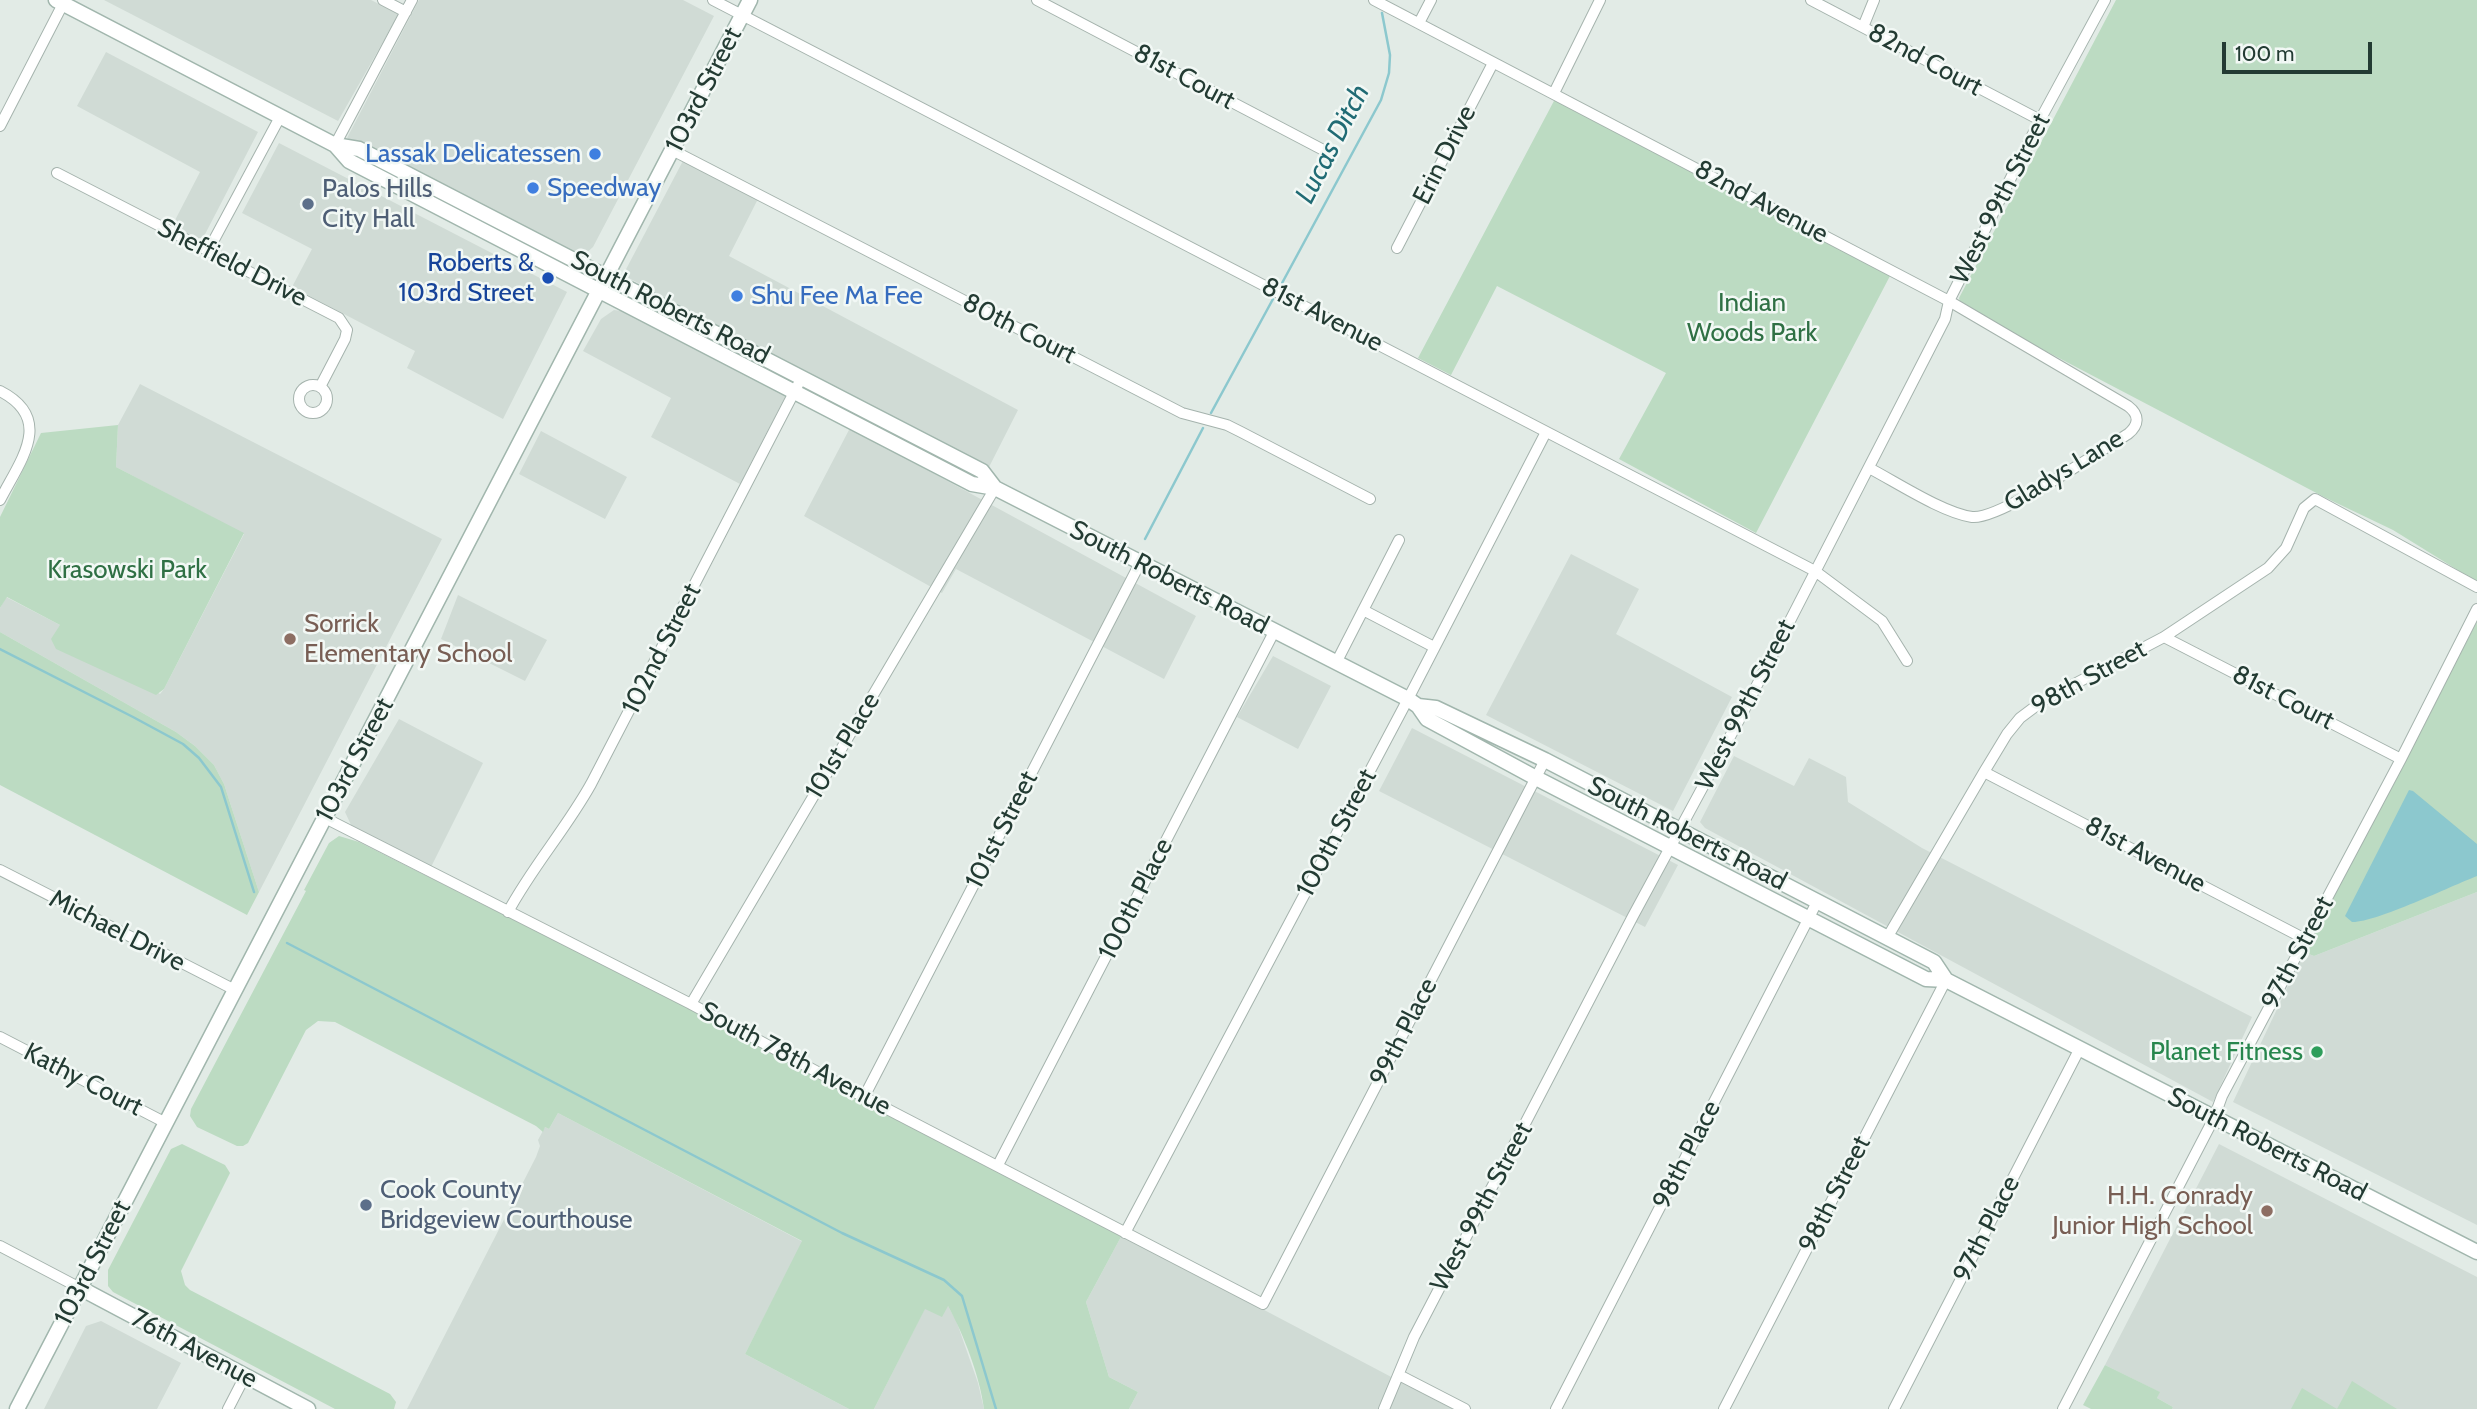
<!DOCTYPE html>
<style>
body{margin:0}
#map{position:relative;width:2477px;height:1409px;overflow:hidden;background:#e2ebe6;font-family:Cabin,sans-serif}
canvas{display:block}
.scale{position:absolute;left:2222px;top:42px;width:150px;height:32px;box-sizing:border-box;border:4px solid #233b33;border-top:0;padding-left:9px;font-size:21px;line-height:24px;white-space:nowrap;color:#233b33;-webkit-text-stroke:5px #f2f8f5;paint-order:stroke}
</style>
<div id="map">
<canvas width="2477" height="1409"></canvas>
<div class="scale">100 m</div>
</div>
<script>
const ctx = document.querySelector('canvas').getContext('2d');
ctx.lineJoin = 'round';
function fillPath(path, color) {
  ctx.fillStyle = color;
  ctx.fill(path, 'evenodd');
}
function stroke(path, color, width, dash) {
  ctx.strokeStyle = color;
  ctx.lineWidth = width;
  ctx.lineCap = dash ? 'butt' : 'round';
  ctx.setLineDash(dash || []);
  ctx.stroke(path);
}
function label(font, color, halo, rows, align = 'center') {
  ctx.font = font + ' Cabin,sans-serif';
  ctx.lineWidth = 5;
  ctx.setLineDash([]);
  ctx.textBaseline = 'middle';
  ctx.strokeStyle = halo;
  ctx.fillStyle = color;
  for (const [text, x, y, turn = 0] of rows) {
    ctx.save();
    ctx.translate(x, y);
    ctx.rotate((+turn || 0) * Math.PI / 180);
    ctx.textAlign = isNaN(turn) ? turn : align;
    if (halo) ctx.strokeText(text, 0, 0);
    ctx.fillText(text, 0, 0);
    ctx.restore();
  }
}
fillPath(new Path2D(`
 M 104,0 L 371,0 L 399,14 L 338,121 Z
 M 419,0 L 683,0 L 714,16 L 593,247 L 582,257 L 347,138 Z
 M 106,52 L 258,132 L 202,240 L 172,226 L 200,172 L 77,106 Z
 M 279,143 L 567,292 L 503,419 L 407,368 L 415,351 L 292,287 L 312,249 L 242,213 Z
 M 685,157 L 760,195 L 729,256 L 1018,410 L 988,469 L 623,275 Z
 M 614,310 L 628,312 L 786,395 L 740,484 L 651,437 L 671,398 L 583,351 L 601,319 Z
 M 140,384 L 442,539 L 259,892 L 224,784 L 214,765 L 195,746 L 176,732 L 0,632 L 0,608 L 6,597 L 60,625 L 160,694 L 164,689 L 244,534 L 116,467 L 118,425 Z
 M 850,428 L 1196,616 L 1164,679 L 956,569 L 942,593 L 804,516 Z
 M 541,431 L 627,477 L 605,519 L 519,474 Z
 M 1571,554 L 1639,589 L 1616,634 L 1732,697 L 1673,811 L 1486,715 Z
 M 458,595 L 547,640 L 525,681 L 441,639 Z
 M 1273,656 L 1331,686 L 1298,749 L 1237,717 Z
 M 399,719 L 483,763 L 431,867 L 352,827 L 345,812 Z
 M 1412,728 L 1678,865 L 1645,927 L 1379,791 Z
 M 1734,756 L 1794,786 L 1809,758 L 1846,777 L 1848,802 L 1922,848 L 2252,1017 L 2213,1102 L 1705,828 L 1700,822 Z
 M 2477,892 L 2477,1225 L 2233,1102 L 2304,952 L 2314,956 Z
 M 558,1113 L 803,1242 L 745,1354 L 849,1409 L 407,1409 L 536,1157 L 540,1146 L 538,1140 L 545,1127 L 549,1129 Z
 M 2219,1144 L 2477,1277 L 2477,1409 L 2172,1409 L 2173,1407 L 2157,1398 L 2159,1392 L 2105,1365 Z
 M 1122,1235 L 1452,1409 L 1129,1409 L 1138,1392 L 1109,1377 L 1086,1302 Z
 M 948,1306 L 956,1320 L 978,1383 L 984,1409 L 874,1409 L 925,1308 Z
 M 101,1321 L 181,1363 L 157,1409 L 44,1409 L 86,1326 Z`), '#d0dbd5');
fillPath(new Path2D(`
 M 2116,0 L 2477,0 L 2477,582 L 2393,530 L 2326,498 L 1973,313 L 1960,303 L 1959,298 Z
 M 1555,99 L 1891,274 L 1756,533 L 1619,459 L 1666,373 L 1497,286 L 1451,375 L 1418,358 Z
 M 118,425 L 116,467 L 244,533 L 164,689 L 156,695 L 56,649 L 51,639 L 60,625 L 7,597 L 0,608 L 0,517 L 41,433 Z
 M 2477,622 L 2477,892 L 2314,956 L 2304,952 Z
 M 0,632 L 176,732 L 195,746 L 214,765 L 224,784 L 259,892 L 247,915 L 0,785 Z
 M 339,836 L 359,842 L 653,990 L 1122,1235 L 1086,1302 L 1109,1377 L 1138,1392 L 1129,1409 L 984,1409 C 980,1377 964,1335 948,1306 L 942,1317 L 925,1309 L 874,1409 L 849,1409 L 745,1354 L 802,1241 L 558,1113 L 549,1129 L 545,1127 L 543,1132 L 536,1126 L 335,1022 L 318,1021 L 306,1030 L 248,1143 L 243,1146 L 237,1146 L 197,1127 L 190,1116 L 191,1109 L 306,891 L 304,890 L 329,843 Z
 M 182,1144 L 225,1165 L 230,1173 L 181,1271 L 185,1285 L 190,1290 L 390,1394 L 396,1402 L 394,1409 L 335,1409 L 113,1292 L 108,1286 L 108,1270 L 171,1149 Z
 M 2105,1365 L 2160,1392 L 2157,1398 L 2173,1407 L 2172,1409 L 2091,1409 L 2083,1405 Z
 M 2352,1381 L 2397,1409 L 2291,1409 L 2302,1388 L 2337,1409 Z`), '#bcdbc2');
fillPath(new Path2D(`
 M 2409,790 L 2413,791 L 2477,844 L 2477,876 C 2451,886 2375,923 2352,922 L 2345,916 Z`), '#8cc8ce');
stroke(new Path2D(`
 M 1281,285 L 1381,100 L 1389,73 L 1390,55 L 1382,13
 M 1211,413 L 1273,299
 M 1145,539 L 1203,428
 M 0,649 L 133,717 L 183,744 L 199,758 L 221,787 L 254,892
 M 287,943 L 842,1233 L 944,1280 L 962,1296 L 996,1409`), '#8cc8ce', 2.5);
const street = new Path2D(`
 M 383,0 L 406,12
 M 713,0 L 1815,571 L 1882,621 L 1907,661
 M 1037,0 L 1331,154
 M 1374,0 L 1949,301 L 2128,406 C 2140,415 2139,425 2128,434 C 2099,451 2000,520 1972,517 C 1943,513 1896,482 1869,468
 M 1811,0 L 2040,120
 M 1419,23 L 1431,0
 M 1863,27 L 1874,0
 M 1554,93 L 1600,0
 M 0,126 L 65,0
 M 335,145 L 412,0
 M 672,150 L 1182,413 L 1227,425 L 1241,432 L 1370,499
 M 57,173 L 339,318 L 347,330 L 345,339 L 320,387
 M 1397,248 L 1493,63
 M 208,251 L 280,117
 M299 399a14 14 0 1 1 28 0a14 14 0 1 1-28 0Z
 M 0,391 C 55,419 20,461 0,500
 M 1363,610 L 1434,647
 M 2164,637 L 2401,759
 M 1336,663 L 1399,540
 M 1984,772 L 2305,939
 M 325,818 L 691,1004 L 864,1097 L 1263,1304 L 1545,760
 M 0,870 L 235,990
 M 508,912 C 532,867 566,829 591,784 L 802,377
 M 1887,938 L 1984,772 L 2007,734 L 2020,718 L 2044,700 L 2164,637 L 2268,568 L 2286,548 L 2304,508 L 2315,499 L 2477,587
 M 691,1004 L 995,488
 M 0,1037 L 166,1123
 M 864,1097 L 1140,563
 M 998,1165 L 1274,632
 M 1125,1233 L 1408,699 L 1546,432
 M 0,1246 L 80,1288
 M 1399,1375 L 1465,1409
 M 228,1409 L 245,1376
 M 1384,1409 L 1414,1337 L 1633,916 L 1739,720 L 1945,319 L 1949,301 L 2040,120 L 2105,0
 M 1556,1409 L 1817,902
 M 1724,1409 L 1946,980
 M 1894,1409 L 2080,1048
 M 2063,1409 L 2214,1118 L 2222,1096 L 2401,759 L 2477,609`);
const secondary = new Path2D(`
 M 56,0 L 335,145 L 359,149 L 982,471 L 995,488
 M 335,145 L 349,161 L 972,484 L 995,488 L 1408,699 L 1418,706 L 1427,719 L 1536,778 L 1926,979 L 1946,980 L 2477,1252
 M 1418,706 L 1436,708 L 1545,760 L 1934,962 L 1946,980
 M 80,1288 L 308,1409
 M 17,1409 L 750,0`);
stroke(street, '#a5b3ad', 12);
stroke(secondary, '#a1b6ad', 17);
stroke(street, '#fff', 10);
stroke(secondary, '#fff', 14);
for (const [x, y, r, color] of [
 [595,154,7,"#3f7fe0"],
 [533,188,7,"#3f7fe0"],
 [308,204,7,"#5c6f8a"],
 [548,278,7,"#1a4fb4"],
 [737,296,7,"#3f7fe0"],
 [290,639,7,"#8d6e63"],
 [2317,1052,7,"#2e9e5b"],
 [366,1205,7,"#5c6f8a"],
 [2267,1211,7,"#8d6e63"]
]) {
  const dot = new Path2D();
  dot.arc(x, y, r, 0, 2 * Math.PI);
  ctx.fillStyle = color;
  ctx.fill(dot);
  stroke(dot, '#f2f8f5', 2.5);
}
label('26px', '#233b33', '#f2f8f5', [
 ["82nd Court",1925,60,28],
 ["81st Court",1184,77,28],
 ["103rd Street",704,90,-63],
 ["Erin Drive",1445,155,-63],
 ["West 99th Street",2001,199,-63],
 ["82nd Avenue",1761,202,28],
 ["Sheffield Drive",232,263,27],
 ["South Roberts Road",670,308,27],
 ["81st Avenue",1322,315,27],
 ["80th Court",1019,329,27],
 ["Gladys Lane",2064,471,-31],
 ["South Roberts Road",1169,578,27],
 ["102nd Street",662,649,-63],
 ["98th Street",2089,678,-29],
 ["81st Court",2283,698,27],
 ["West 99th Street",1746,705,-63],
 ["101st Place",843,746,-59],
 ["103rd Street",355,760,-62],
 ["101st Street",1002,830,-63],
 ["100th Street",1337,833,-62],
 ["South Roberts Road",1687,834,27],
 ["81st Avenue",2145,855,28],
 ["100th Place",1136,899,-63],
 ["Michael Drive",117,931,27],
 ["97th Street",2298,953,-62],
 ["99th Place",1404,1032,-63],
 ["South 78th Avenue",795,1059,28],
 ["Kathy Court",83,1080,27],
 ["South Roberts Road",2267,1145,27],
 ["98th Place",1687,1155,-63],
 ["98th Street",1835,1194,-63],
 ["West 99th Street",1482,1207,-62],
 ["97th Place",1987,1229,-63],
 ["103rd Street",93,1263,-63],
 ["76th Avenue",194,1349,28]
]);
label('26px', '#366cbe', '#f2f8f5', [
 ["Lassak Delicatessen",581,154,"right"],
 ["Speedway",547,188],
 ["Shu Fee Ma Fee",751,296]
], 'left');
label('26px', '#4e5e75', '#f2f8f5', [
 ["Palos Hills",322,189],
 ["City Hall",322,219],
 ["Cook County",380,1190],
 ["Bridgeview Courthouse",380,1220]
], 'left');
label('26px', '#164399', '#f2f8f5', [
 ["Roberts &",534,263],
 ["103rd Street",534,293]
], 'right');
label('26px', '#2f7044', '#f2f8f5', [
 ["Indian",1752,303],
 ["Woods Park",1752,333],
 ["Krasowski Park",127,570]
]);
label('26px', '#785e54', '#f2f8f5', [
 ["Sorrick",304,624],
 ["Elementary School",304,654],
 ["H.H. Conrady",2253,1196,"right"],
 ["Junior High School",2253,1226,"right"]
], 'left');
label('26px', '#27864d', '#f2f8f5', [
 ["Planet Fitness",2303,1052]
], 'right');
label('italic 28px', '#206b74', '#f2f8f5', [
 ["Lucas Ditch",1333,144,-63]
]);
</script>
